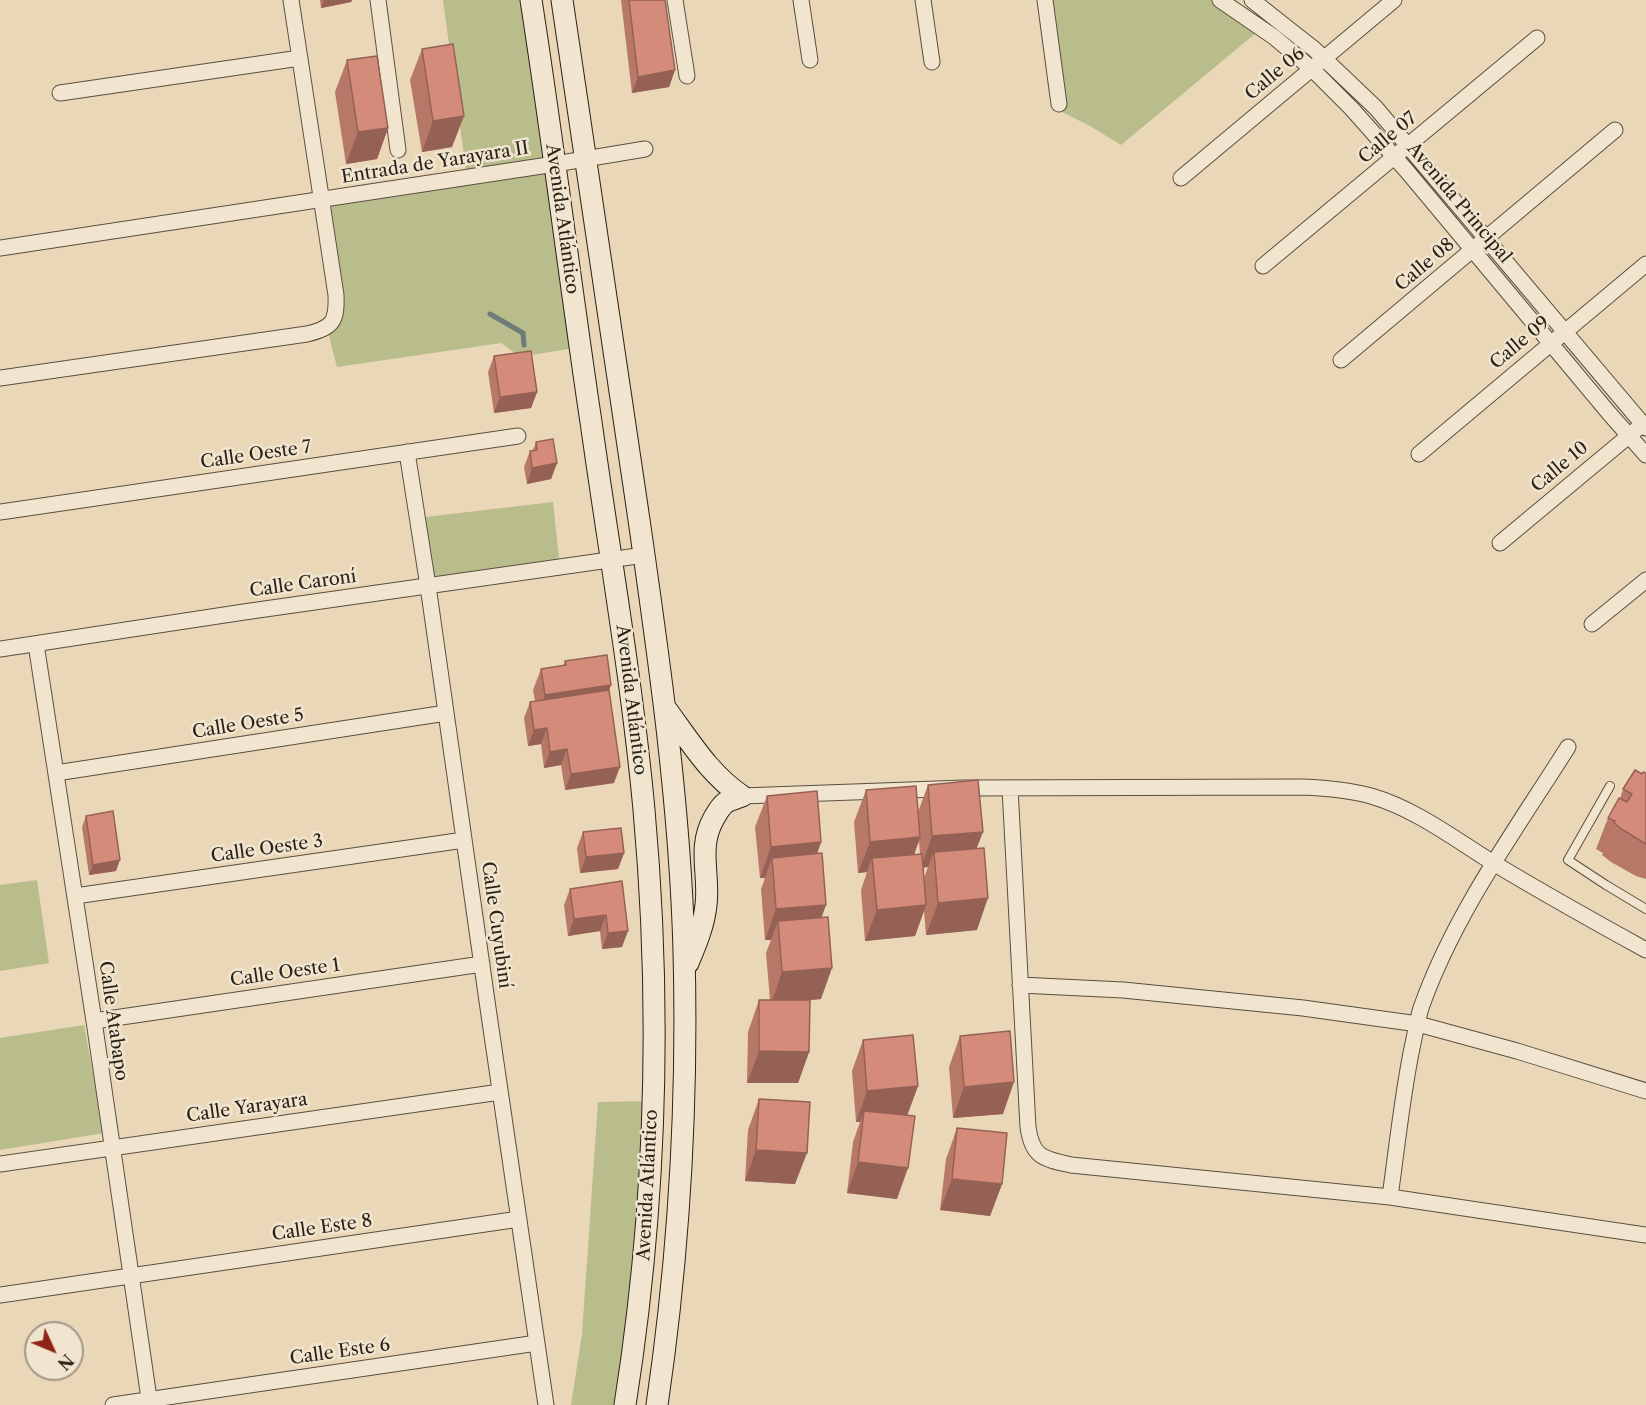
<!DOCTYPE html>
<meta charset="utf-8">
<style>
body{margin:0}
#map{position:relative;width:1646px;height:1405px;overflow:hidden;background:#e9d7b7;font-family:"Libre Caslon Text",serif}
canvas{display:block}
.north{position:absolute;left:24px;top:1321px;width:60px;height:60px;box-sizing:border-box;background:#f1e5d0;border:2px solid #a29786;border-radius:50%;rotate:134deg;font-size:16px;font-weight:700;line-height:24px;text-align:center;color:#2b2218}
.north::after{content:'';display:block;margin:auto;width:21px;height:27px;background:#8f2418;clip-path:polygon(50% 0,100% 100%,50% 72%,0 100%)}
</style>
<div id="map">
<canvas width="1646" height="1405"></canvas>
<div class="north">N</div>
</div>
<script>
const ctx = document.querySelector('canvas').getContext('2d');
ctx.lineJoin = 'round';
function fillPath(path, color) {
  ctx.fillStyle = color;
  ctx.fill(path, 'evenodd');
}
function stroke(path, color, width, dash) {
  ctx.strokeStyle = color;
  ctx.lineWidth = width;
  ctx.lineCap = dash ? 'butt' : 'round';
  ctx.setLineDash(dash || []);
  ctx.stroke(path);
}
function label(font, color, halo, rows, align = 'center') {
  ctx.font = font + ' "Libre Caslon Text",serif';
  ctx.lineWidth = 5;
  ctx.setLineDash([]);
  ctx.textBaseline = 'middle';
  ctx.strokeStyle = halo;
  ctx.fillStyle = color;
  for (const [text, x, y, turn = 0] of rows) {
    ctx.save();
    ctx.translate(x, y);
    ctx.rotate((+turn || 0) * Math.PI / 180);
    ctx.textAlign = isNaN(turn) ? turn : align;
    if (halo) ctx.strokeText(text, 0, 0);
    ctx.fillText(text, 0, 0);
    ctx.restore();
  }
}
fillPath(new Path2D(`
 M 443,0 L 531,0 L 580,347 L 520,357 L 501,343 L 337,367 L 327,328 L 332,323 L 321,200 L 467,178 Z
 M 1045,0 L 1220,0 L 1262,28 L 1121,145 L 1090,126 L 1060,111 Z
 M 553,502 L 560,568 L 428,586 L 417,518 Z
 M 37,880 L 49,963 L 0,971 L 0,885 Z
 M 84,1025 L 104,1133 L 0,1150 L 0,1038 Z
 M 653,1101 L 625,1405 L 571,1405 L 582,1334 L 598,1102 Z`), '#b9bd8c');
stroke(new Path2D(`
 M 490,314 L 523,333 L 524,345`), '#6f7b79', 5);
const lane = new Path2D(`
 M 1610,786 L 1568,860 L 1606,885 L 1646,909`);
const street = new Path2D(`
 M 378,0 L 398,150
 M 675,0 L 687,76
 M 801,0 L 810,60
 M 923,0 L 932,62
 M 1045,0 L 1059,104
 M 1220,0 L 1274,37 L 1312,69 L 1352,109 L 1406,170 L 1608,412 L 1646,455
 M 1252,0 L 1314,49 L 1376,108 L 1646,428
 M 60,93 L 300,58
 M 1181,178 L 1394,0
 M 0,248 L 555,164 L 645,149
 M 1263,266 L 1537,38
 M 1341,360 L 1615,130
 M 0,378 L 307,334 C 333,328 337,321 336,295 L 291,0
 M 407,452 L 428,586 L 488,1008 L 546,1405
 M 1419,454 L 1646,264
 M 0,512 L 518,436
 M 1500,543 L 1637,429
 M 1592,624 L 1646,580
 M 36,644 L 94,1021 L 150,1405
 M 0,649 L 244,612 L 644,555
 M 56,773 L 446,713
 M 1010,788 L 1028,1127 C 1032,1157 1043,1159 1071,1165 L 1390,1197 L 1646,1235
 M 742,796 L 964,788 L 1303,787 C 1326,788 1349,790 1371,796 C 1416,809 1456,840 1495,864 C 1545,894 1595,922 1646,950
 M 75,896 L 464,840
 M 1020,985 L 1123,990 L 1303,1008 L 1418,1024 L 1517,1051 L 1646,1091
 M 94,1021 L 482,964
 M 0,1164 L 500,1092
 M 1390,1197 C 1397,1147 1402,1097 1412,1048 C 1415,1035 1417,1021 1421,1008 C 1454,914 1515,831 1568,747
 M 0,1295 L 519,1219
 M 113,1405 L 537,1343`);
const secondary = new Path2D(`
 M 531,0 C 553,141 570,282 591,422 C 609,551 632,680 644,810 C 662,1008 656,1209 625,1405
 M 562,0 C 588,171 614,342 638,513 C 659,659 680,804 684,951 C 688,1103 679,1255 657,1405
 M 666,709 C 689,740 710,775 742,796
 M 688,963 C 696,944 704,925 706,905 C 710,874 697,848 714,818 C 717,813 720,807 725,803 C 729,800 737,798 742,796`);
stroke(lane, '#5a4f40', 10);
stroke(street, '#5a4f40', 17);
stroke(secondary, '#2b2218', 23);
stroke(lane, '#f1e5d0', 8);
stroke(street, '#f1e5d0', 15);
stroke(secondary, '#f1e5d0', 21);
fillPath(new Path2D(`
 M 320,0 L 352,0 L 351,2 L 321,8 Z
 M 621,0 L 665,0 L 675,70 L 669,87 L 632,93 Z
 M 422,49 L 452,147 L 422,152 L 410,80 Z
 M 347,60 L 388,128 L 377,159 L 346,164 L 335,92 Z
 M 494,356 L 537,392 L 531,408 L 494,413 L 488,372 Z
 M 536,442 L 557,463 L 551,479 L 527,484 L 524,467 L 530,451 L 533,450 Z
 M 565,661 L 611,685 L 609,690 L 614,783 L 565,790 L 561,765 L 544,768 L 541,744 L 528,746 L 524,718 L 530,702 L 535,701 L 533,690 L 541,669 L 563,666 Z
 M 1646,773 L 1646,879 L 1636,876 L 1611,862 L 1602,855 L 1603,853 L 1596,849 L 1608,818 L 1620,799 L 1623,789 L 1642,774 Z
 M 928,785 L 976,848 L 977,930 L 926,935 L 924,911 L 915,936 L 865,941 L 861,890 L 867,872 L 858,873 L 854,822 L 866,790 L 918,812 ZM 919,841 L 920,854 L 914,855 ZM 923,867 L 928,867 L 924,878 Z
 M 767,796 L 821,842 L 817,854 L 822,917 L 821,999 L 807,1000 L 809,1052 L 798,1083 L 747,1083 L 748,1032 L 759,1000 L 770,1000 L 766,953 L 771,940 L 765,940 L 761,889 L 765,878 L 760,878 L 755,827 Z
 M 86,816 L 116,871 L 89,875 L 82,827 Z
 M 583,832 L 624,853 L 618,869 L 580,873 L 577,848 Z
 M 622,881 L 622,947 L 602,949 L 600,931 L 568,936 L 564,905 L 570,889 Z
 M 960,1036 L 1003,1114 L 953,1118 L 949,1067 Z
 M 863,1040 L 918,1086 L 907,1116 L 897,1199 L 847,1193 L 853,1142 L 860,1122 L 856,1122 L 852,1071 Z
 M 759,1099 L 795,1184 L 745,1181 L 748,1130 Z
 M 957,1128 L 1002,1184 L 990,1216 L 940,1210 L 946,1159 Z`), '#b77868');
fillPath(new Path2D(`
 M 324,0 L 352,0 L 351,2 L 321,8 Z
 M 675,70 L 669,87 L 632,93 L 638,77 Z
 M 464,116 L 452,147 L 422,152 L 433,121 Z
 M 388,128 L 377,159 L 346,164 L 358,132 Z
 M 537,392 L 531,408 L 494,413 L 500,397 Z
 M 557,463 L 551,479 L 527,484 L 532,468 Z
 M 611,685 L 603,706 L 537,716 L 545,695 Z
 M 547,728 L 541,744 L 528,746 L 534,730 Z
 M 567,749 L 561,765 L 544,768 L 550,752 Z
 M 620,767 L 614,783 L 565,790 L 571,774 Z
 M 983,832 L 971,863 L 934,852 L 928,867 L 921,868 L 932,836 Z
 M 920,837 L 909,869 L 872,858 L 867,872 L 858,873 L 870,842 Z
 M 821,842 L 810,874 L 772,858 L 765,878 L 760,878 L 771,847 Z
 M 624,853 L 618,869 L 580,873 L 586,857 Z
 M 120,860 L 116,871 L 89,875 L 93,865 Z
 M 988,898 L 977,930 L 926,935 L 938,903 Z
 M 826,905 L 815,936 L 778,921 L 771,940 L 765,940 L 776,909 Z
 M 926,905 L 915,936 L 865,941 L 877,910 Z
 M 606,915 L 600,931 L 568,936 L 574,919 Z
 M 628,931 L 622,947 L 602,949 L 608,933 Z
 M 832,968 L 821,999 L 771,1004 L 782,972 Z
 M 759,1051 L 809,1052 L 798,1083 L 747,1083 Z
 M 1014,1082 L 1003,1114 L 953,1118 L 964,1087 Z
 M 918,1086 L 906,1118 L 864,1111 L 860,1122 L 856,1122 L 867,1091 Z
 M 756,1150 L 807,1153 L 795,1184 L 745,1181 Z
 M 858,1162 L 908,1168 L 897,1199 L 847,1193 Z
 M 952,1179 L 1002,1184 L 990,1216 L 940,1210 Z`), '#956155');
const building = new Path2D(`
 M 629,0 L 665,0 L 675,70 L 638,77 Z
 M 453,44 L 464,116 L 433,121 L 422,49 Z
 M 377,56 L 388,128 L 358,132 L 347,60 Z
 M 531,351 L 537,392 L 500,397 L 494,356 Z
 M 553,439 L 557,463 L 532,468 L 530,451 L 537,450 L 536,442 Z
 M 607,655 L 611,685 L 545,695 L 541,669 L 566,665 L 565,661 Z
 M 609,690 L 620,767 L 571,774 L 567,749 L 550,752 L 547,728 L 534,730 L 530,702 Z
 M 1635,770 L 1642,774 L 1643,772 L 1646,773 L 1646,844 L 1623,830 L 1614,823 L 1615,821 L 1608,818 L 1619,798 L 1627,802 L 1632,794 L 1623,789 Z
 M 978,780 L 983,832 L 932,836 L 928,785 Z
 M 916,786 L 920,837 L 870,842 L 866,790 Z
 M 817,791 L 821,842 L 771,847 L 767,796 Z
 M 113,811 L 120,860 L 93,865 L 86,816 Z
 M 621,828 L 624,853 L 586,857 L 583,832 Z
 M 984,848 L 988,898 L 938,903 L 934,852 Z
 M 822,853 L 826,905 L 776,909 L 772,858 Z
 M 922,854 L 926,905 L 877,910 L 872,858 Z
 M 622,881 L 628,931 L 608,933 L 606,915 L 574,919 L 570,889 Z
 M 828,917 L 832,968 L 782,972 L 778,921 Z
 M 759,1000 L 810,1000 L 809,1052 L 759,1051 Z
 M 1010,1031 L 1014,1082 L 964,1087 L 960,1036 Z
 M 913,1035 L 918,1086 L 867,1091 L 863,1040 Z
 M 759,1099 L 810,1102 L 807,1153 L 756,1150 Z
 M 864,1111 L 915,1116 L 908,1168 L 858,1162 Z
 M 957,1128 L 1007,1133 L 1002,1184 L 952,1179 Z`);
fillPath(building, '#d58b79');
stroke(building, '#956155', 1.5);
label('18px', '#2b2218', '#f1e5d0', [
 ["Calle 06",1275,74,-40],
 ["Calle 07",1388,138,-40],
 ["Entrada de Yarayara II",435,163,-9],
 ["Avenida Principal",1459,203,50],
 ["Avenida Atlántico",562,219,82],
 ["Calle 08",1425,265,-40],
 ["Calle 09",1520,343,-40],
 ["Calle Oeste 7",256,455,-8],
 ["Calle 10",1560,467,-40],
 ["Calle Caroní",303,584,-8],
 ["Avenida Atlántico",631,700,83],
 ["Calle Oeste 5",248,724,-9],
 ["Calle Oeste 3",267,849,-8],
 ["Calle Cuyubiní",496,925,82],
 ["Calle Oeste 1",285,973,-8],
 ["Calle Atabapo",113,1021,82],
 ["Calle Yarayara",247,1108,-8],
 ["Avenida Atlántico",648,1185,-87],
 ["Calle Este 8",322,1228,-8],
 ["Calle Este 6",340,1352,-8]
]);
</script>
